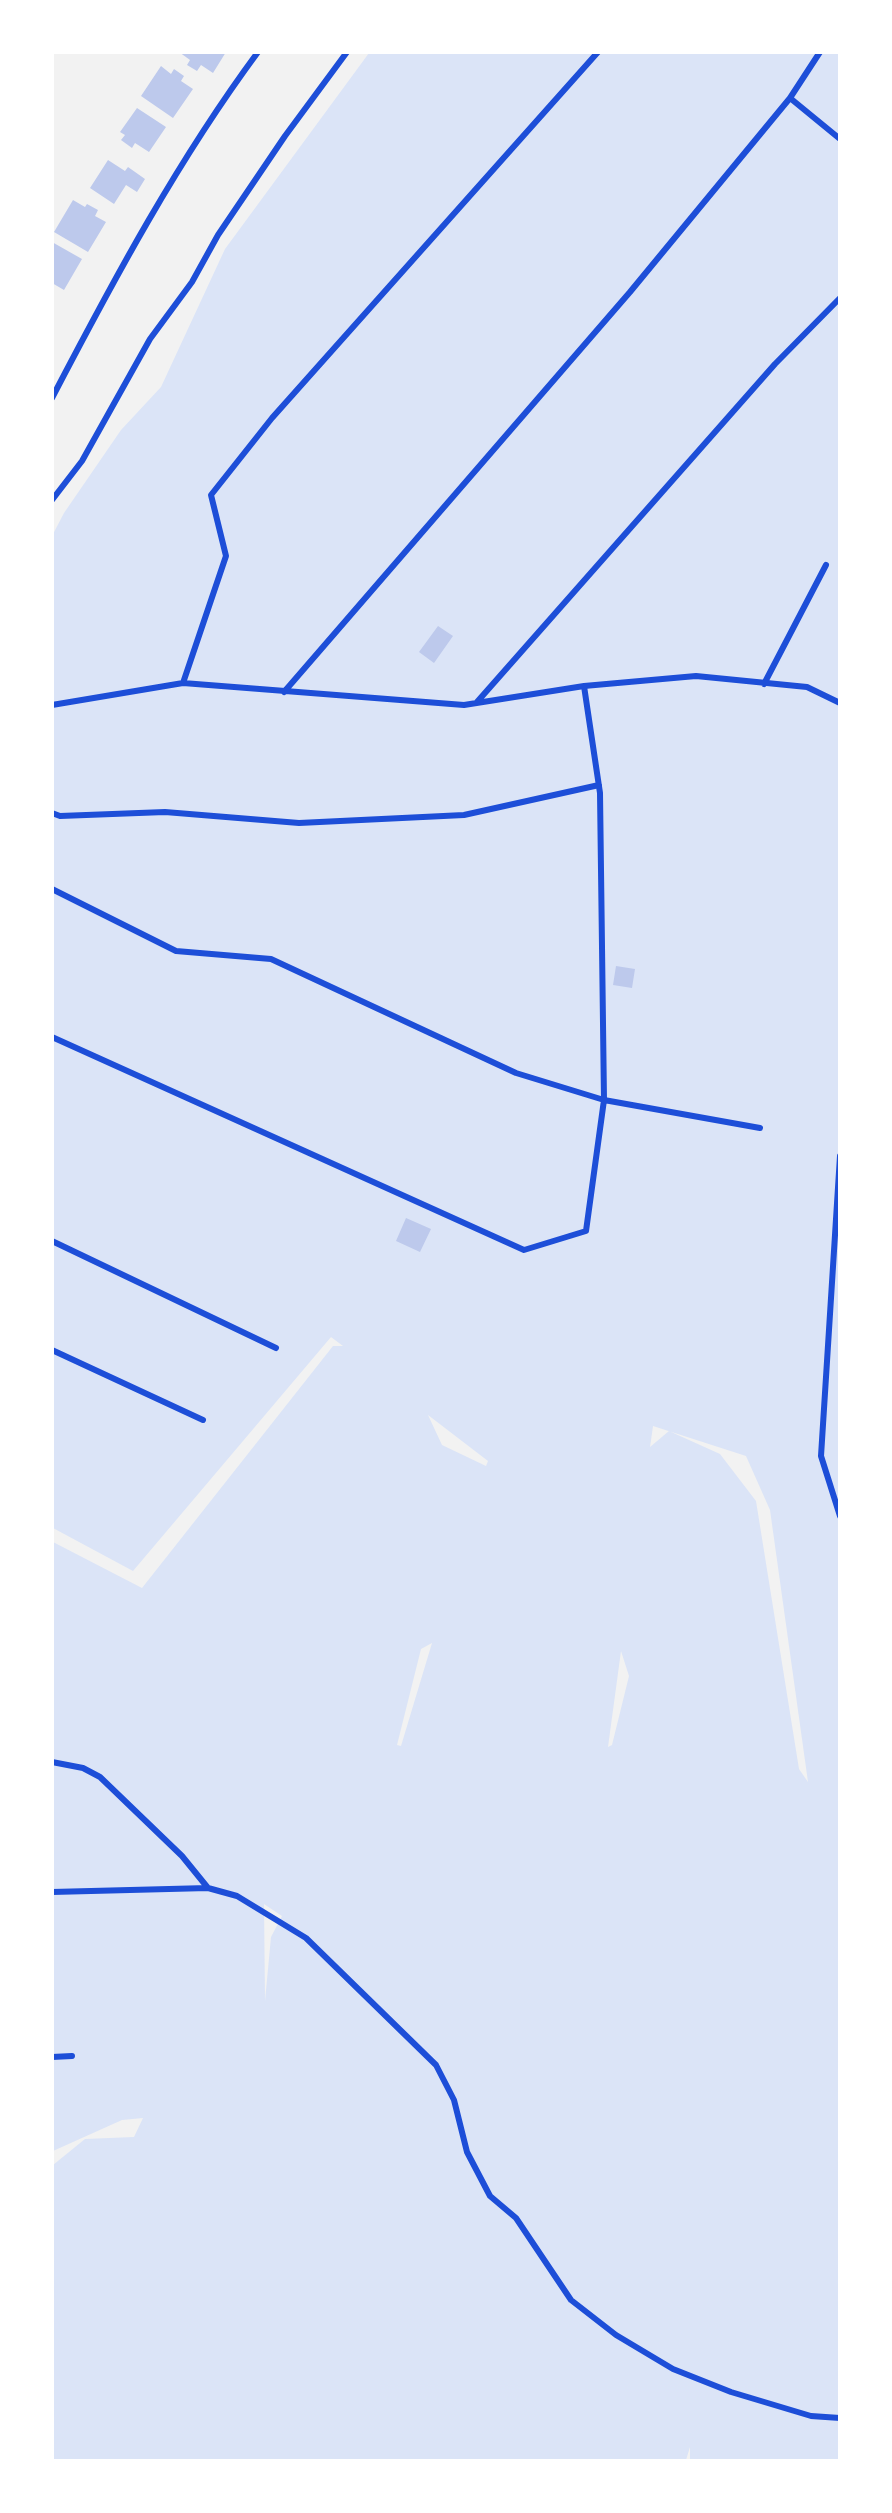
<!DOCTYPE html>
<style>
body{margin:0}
#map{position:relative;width:892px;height:2513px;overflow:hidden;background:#f2f2f2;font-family:"Alegreya Sans",sans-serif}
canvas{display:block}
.frame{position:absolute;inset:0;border:54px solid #fff;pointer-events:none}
</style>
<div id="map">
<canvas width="892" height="2513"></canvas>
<div class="frame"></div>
</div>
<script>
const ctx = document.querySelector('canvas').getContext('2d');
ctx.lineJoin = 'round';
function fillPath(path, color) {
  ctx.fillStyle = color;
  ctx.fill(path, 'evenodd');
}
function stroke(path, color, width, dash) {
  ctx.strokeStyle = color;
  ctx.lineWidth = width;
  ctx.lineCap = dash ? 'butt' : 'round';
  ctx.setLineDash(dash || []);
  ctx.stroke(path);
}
fillPath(new Path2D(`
 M 369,53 L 839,53 L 839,2460 L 690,2460 L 690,2447 L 686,2460 L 53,2460 L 53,2165 L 85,2139 L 134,2137 L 143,2118 L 122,2120 L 53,2151 L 53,1542 L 142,1588 L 333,1346 L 343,1346 L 331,1337 L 133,1571 L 53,1528 L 52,536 L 64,513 L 121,430 L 161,387 L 225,249 ZM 428,1415 L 488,1461 L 486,1466 L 442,1445 ZM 653,1426 L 746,1456 L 770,1510 L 808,1782 L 799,1769 L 756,1501 L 720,1454 L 669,1431 L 650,1447 ZM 432,1643 L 401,1746 L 397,1745 L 421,1649 ZM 621,1651 L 629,1676 L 612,1745 L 608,1747 ZM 264,1904 L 282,1916 L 271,1937 L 265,2001 Z`), '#dbe4f7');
fillPath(new Path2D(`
 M 179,52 L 226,52 L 213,73 L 201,65 L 197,71 L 187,65 L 190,60 Z
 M 161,66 L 171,74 L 174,69 L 184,76 L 181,81 L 193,89 L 173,118 L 141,96 Z
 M 137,108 L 166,127 L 149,152 L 135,143 L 132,148 L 121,140 L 125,135 L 120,132 Z
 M 108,160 L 125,171 L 128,167 L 145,179 L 137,192 L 126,185 L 114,204 L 90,188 Z
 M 73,200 L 85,207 L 87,204 L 98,210 L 95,216 L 106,222 L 88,252 L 54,232 Z
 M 52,242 L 82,259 L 64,290 L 52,283 Z
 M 438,626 L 453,636 L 434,663 L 419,652 Z
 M 616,966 L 635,969 L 632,988 L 613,985 Z
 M 406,1218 L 431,1229 L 420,1252 L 396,1241 Z`), '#bdc9ec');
stroke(new Path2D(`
 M 820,52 L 790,98 L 840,139
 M 52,398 C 114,279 178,160 258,52
 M 52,500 L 82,461 L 150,339 L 192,282 L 218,235 L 285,136 L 347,52
 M 183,683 L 226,556 L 211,495 L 272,418 L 598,52
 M 764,684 L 826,565
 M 584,686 L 600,793 L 604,1100 L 760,1128
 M 284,692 L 630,292 L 790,98
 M 477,702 L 775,364 L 840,298
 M 52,705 L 183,683 L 464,705 L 584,686 L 696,676 L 807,687 L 840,703
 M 52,813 L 60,816 L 165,812 L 299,823 L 464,815 L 599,785
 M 52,889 L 176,951 L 271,959 L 516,1073 L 604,1100 L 586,1231 L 524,1250 L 52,1037
 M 840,1156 L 821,1456 L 840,1516
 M 52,1241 L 276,1348
 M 52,1350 L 203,1420
 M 52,1762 L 83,1768 L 100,1777 L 182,1856 L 208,1888
 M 52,1892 L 208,1888 L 237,1896 L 306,1938 L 436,2065 L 454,2100 L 467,2152 L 490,2196 L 516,2218 L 571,2300 L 616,2335 L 673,2369 L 731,2392 L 811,2416 L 840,2418
 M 52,2057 L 72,2056`), '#1d4ed8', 6);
</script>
